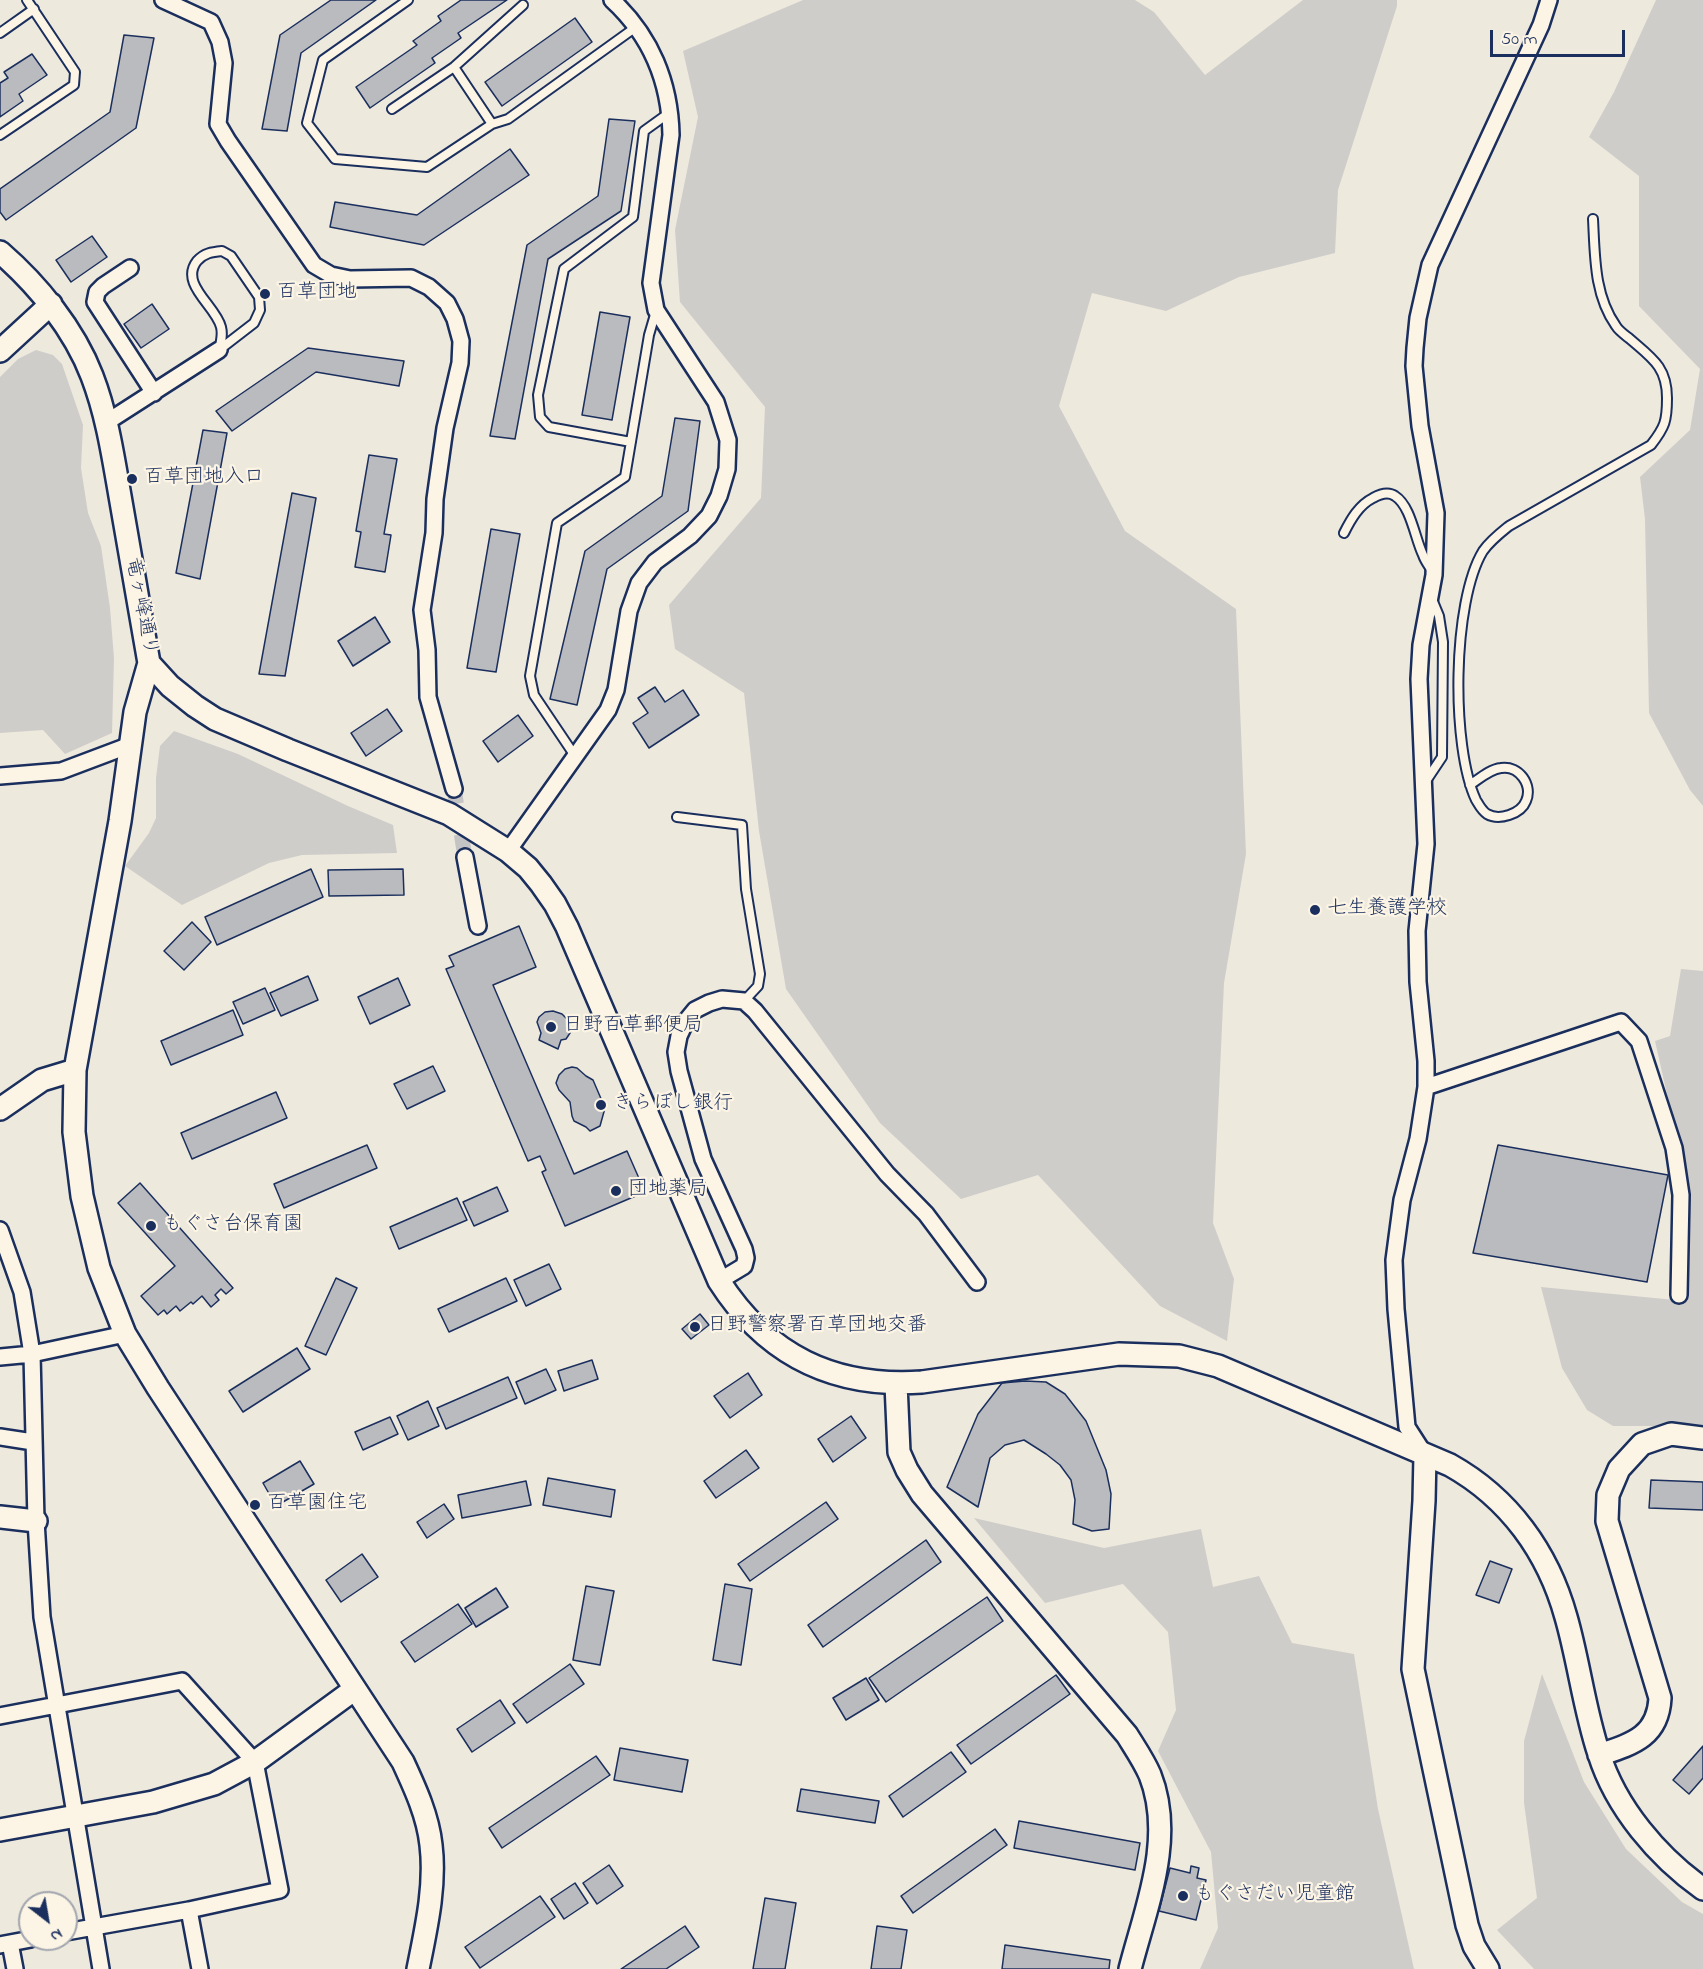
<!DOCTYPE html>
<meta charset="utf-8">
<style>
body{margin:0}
#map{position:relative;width:1703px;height:1969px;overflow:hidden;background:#eee9dd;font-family:"Indie Flower",sans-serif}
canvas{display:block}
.north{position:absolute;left:18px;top:1891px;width:60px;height:60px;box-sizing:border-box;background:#fcf5e5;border:2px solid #a2a6af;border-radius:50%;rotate:149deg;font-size:16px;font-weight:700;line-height:24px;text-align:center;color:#1b2f5e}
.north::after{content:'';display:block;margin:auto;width:21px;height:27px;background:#1b2f5e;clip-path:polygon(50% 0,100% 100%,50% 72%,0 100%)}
.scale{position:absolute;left:1490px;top:30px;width:135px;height:27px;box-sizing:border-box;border:3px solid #1b2f5e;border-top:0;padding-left:8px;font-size:18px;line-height:21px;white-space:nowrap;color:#1b2f5e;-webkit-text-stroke:4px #fcf5e5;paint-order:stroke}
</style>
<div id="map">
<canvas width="1703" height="1969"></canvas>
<div class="north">N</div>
<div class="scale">50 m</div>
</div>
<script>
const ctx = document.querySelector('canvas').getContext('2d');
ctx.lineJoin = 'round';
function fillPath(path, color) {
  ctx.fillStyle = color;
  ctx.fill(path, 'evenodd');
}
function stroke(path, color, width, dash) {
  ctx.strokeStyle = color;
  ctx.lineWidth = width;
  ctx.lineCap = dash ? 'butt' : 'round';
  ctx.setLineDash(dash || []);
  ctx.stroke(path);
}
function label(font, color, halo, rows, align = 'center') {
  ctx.font = font + ' "Indie Flower","Klee One",sans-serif';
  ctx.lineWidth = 4.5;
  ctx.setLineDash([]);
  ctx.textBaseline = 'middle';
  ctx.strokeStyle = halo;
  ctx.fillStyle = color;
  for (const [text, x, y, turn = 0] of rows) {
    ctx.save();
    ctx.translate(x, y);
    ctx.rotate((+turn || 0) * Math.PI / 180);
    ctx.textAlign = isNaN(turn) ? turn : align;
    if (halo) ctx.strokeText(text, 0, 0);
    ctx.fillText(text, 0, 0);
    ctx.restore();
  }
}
fillPath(new Path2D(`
 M 803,0 L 1135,0 L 1154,12 L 1205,75 L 1303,0 L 1397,0 L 1397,6 L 1338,190 L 1335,253 L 1239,277 L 1166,311 L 1092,293 L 1059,406 L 1125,531 L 1236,609 L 1246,854 L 1224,983 L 1213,1223 L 1234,1279 L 1227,1341 L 1160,1306 L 1038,1175 L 961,1199 L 880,1123 L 786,989 L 759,831 L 744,693 L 675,649 L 669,605 L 761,498 L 765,407 L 680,302 L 675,230 L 698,117 L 683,51 Z
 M 1656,0 L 1703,0 L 1703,806 L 1690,790 L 1649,713 L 1645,519 L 1640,477 L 1690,430 L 1700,369 L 1639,306 L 1639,176 L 1589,137 L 1614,92 Z
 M 36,350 L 53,355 L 62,364 L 83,425 L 81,468 L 88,513 L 101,546 L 110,608 L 114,658 L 112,733 L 65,754 L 43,730 L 0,733 L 0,377 L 18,359 Z
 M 174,731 L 238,754 L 348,806 L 393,825 L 397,853 L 302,855 L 269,863 L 182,905 L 125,866 L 149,833 L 156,818 L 156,778 L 160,746 Z
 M 1681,969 L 1703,971 L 1703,1426 L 1613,1426 L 1587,1410 L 1562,1368 L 1541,1287 L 1675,1300 L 1682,1161 L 1655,1041 L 1670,1036 Z
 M 974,1518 L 1104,1548 L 1201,1529 L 1213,1587 L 1259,1576 L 1292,1643 L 1354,1654 L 1378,1809 L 1414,1969 L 1200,1969 L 1218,1928 L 1211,1852 L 1158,1751 L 1176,1710 L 1168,1632 L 1123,1584 L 1045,1603 Z
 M 1542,1674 L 1584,1782 L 1626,1849 L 1682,1902 L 1703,1914 L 1703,1969 L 1534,1969 L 1497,1930 L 1537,1898 L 1524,1803 L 1524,1741 Z`), '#cfcdca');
const building = new Path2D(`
 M 331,0 L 376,0 L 301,53 L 287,131 L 262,129 L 280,35 Z
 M 461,0 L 507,0 L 458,33 L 461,38 L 432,58 L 435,63 L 370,108 L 356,87 L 417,45 L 413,41 L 441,21 L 438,16 Z
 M 575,18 L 592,42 L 502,106 L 485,82 Z
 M 124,35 L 154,38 L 136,128 L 6,220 L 0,212 L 0,189 L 110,112 Z
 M 32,54 L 47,75 L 19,94 L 23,101 L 0,117 L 0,83 L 8,78 L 4,72 Z
 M 609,119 L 635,121 L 621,211 L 548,259 L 515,439 L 490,436 L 527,245 L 598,196 Z
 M 510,149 L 529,175 L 424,245 L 330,227 L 335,202 L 417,215 Z
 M 92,236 L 107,257 L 71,282 L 56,260 Z
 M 152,304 L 169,329 L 141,348 L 124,324 Z
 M 600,312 L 630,317 L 612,420 L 582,415 Z
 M 308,348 L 404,361 L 399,386 L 316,372 L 232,431 L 216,411 Z
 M 675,418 L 700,421 L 688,511 L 607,569 L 577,705 L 550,699 L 585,551 L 662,496 Z
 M 203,430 L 227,433 L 200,579 L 176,573 Z
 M 369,455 L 397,459 L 384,534 L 391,535 L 385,572 L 355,567 L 361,532 L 356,531 Z
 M 292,493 L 316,498 L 285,676 L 259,674 Z
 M 491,529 L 520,534 L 496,672 L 467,668 Z
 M 375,617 L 390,642 L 353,666 L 338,641 Z
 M 655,687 L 665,702 L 683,690 L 699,715 L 649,748 L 633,723 L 648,713 L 638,698 Z
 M 387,709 L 402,731 L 366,756 L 351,733 Z
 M 518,715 L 533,736 L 498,762 L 483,741 Z
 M 311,869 L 323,897 L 217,945 L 205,917 Z
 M 403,869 L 404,895 L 329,896 L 328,870 Z
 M 192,922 L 211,942 L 184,970 L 164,951 Z
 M 519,926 L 536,967 L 493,985 L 574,1174 L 627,1151 L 645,1192 L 565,1226 L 542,1172 L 546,1170 L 540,1156 L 528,1161 L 446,969 L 454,966 L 449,956 Z
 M 308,976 L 318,1000 L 281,1016 L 270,993 Z
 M 398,978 L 410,1005 L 370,1024 L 358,997 Z
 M 265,988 L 275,1010 L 243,1024 L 233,1002 Z
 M 233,1010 L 243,1035 L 171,1065 L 161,1041 Z
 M 553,1011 L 562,1014 L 570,1022 L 570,1033 L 566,1039 L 561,1040 L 558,1049 L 539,1040 L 541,1033 L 537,1022 L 539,1017 L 545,1012 Z
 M 433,1066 L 445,1091 L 407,1109 L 394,1084 Z
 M 572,1067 L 577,1068 L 586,1076 L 593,1080 L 605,1108 L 600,1126 L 590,1131 L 586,1127 L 574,1121 L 572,1116 L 570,1102 L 559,1090 L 556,1083 L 559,1075 L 565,1069 Z
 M 276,1092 L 287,1118 L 192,1159 L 181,1133 Z
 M 367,1145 L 377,1168 L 284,1208 L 274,1184 Z
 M 1498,1145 L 1668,1175 L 1647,1282 L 1473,1253 Z
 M 140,1183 L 233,1288 L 226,1294 L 221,1289 L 215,1295 L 219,1300 L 211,1307 L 202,1296 L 193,1304 L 191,1302 L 180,1311 L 176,1306 L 167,1314 L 164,1310 L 158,1315 L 141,1296 L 175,1266 L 118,1203 Z
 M 497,1187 L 508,1211 L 474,1226 L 463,1202 Z
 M 457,1198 L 467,1220 L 399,1249 L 390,1227 Z
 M 549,1264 L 561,1289 L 526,1306 L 514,1280 Z
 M 336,1278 L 357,1288 L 326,1355 L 305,1346 Z
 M 506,1278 L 517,1301 L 449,1332 L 438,1309 Z
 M 700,1314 L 709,1325 L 691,1339 L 682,1329 Z
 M 297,1348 L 310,1369 L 243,1412 L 229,1391 Z
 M 592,1360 L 598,1379 L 564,1391 L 558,1371 Z
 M 546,1369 L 556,1390 L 525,1404 L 516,1382 Z
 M 748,1373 L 762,1395 L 730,1418 L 714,1396 Z
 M 508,1377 L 517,1398 L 446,1429 L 437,1408 Z
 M 1025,1381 L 1046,1382 L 1065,1394 L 1086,1421 L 1106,1470 L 1111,1494 L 1109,1529 L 1092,1531 L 1073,1524 L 1075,1500 L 1071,1480 L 1060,1465 L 1046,1454 L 1024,1440 L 1005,1445 L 990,1458 L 978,1507 L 947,1487 L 978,1414 L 1002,1383 Z
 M 428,1401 L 439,1426 L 408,1440 L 397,1416 Z
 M 851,1416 L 866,1438 L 833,1462 L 818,1439 Z
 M 390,1417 L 398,1434 L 363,1450 L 355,1432 Z
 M 746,1450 L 759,1468 L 716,1498 L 704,1481 Z
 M 300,1461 L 314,1484 L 276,1506 L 263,1483 Z
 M 548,1478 L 615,1490 L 611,1517 L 543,1505 Z
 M 1651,1480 L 1703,1482 L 1703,1510 L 1649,1508 Z
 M 526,1481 L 531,1505 L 462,1518 L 458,1495 Z
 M 826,1502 L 838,1519 L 750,1581 L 738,1564 Z
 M 444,1504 L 454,1519 L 427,1538 L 417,1522 Z
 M 926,1540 L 941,1562 L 823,1647 L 808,1625 Z
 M 362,1554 L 378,1577 L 341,1602 L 326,1580 Z
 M 1490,1561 L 1512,1569 L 1499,1603 L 1476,1595 Z
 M 725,1584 L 752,1589 L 741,1665 L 713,1660 Z
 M 586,1586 L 614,1591 L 600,1665 L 573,1660 Z
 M 496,1588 L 508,1607 L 476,1627 L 465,1608 Z
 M 987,1597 L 1003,1621 L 886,1702 L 869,1678 Z
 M 458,1604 L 472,1624 L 415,1662 L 401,1642 Z
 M 570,1664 L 584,1684 L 527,1723 L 513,1704 Z
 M 1056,1675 L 1070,1694 L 971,1764 L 957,1745 Z
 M 866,1678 L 879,1700 L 846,1720 L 833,1698 Z
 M 500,1700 L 515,1723 L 472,1752 L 457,1729 Z
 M 1703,1746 L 1703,1778 L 1689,1794 L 1673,1780 Z
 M 620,1748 L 688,1760 L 682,1792 L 614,1780 Z
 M 951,1752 L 966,1772 L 903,1817 L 889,1796 Z
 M 596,1756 L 610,1775 L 502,1848 L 489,1828 Z
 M 801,1789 L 879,1801 L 875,1823 L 797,1811 Z
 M 1019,1821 L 1140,1843 L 1135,1870 L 1014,1848 Z
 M 995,1829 L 1007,1845 L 913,1913 L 901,1896 Z
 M 609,1865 L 623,1886 L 597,1904 L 583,1883 Z
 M 1191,1866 L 1199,1868 L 1197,1878 L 1206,1880 L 1196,1920 L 1159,1911 L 1170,1868 L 1190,1873 Z
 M 575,1883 L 588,1903 L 564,1919 L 551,1899 Z
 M 540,1896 L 555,1917 L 480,1968 L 465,1947 Z
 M 765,1898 L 796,1903 L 785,1969 L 753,1969 Z
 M 685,1926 L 699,1947 L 666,1969 L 621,1969 Z
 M 877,1926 L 907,1930 L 901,1969 L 871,1969 Z
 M 1005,1945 L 1110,1960 L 1109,1969 L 1002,1969 Z`);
fillPath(building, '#babbbe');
stroke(building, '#1b2f5e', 1.5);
stroke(new Path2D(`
 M 454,789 L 465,857`), '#c4c4c4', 15, [15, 8]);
const lane = new Path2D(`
 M 408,0 L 323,60 L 307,123 L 335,159 L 427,167 L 492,124 L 508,119 L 636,27
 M 0,33 L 34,9
 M 454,67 L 492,124
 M 392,109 L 454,67 L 523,5
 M 0,135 L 74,85 L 75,72 L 27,0
 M 222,251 L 231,256 L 259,297 L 260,310 L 254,323 L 219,350 C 221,342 223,335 221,327 C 216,306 179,284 197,261 C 204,253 212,252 222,251 Z
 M 631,442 L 549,427 L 540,417 L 538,395 L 564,269 L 633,217 L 644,131 L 669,113
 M 1344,533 C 1351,519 1359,505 1373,498 C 1380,494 1388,491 1395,496 C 1411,506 1415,539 1423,555 C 1425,561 1429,566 1432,571
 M 575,756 L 534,695 L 530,676 L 557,523 L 625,477 L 649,335 L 656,311
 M 1426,781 L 1442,757 L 1443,642 L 1439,616 L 1432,599
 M 1470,785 C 1479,779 1490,769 1501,768 C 1519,765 1533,785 1526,801 C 1521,814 1499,821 1487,814 C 1482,811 1479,805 1476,800 C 1451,747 1452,602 1483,551 C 1490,541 1499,534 1509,526 L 1651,445 C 1665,427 1667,421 1667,398 C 1667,367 1652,358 1630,339 C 1625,335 1619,331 1616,326 C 1594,295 1595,256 1593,219
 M 677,817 L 742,825 L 746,889 L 760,974 L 758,986 L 744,1001`);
const street = new Path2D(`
 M 163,0 L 211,22 L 220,42 L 224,63 L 218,124 L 228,141 L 314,265 L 331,275 L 350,279 L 411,278 L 429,287 L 447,303 L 455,319 L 461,341 L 460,363 L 445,428 L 435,499 L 434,533 L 422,610 L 427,650 L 428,697 L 454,789
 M 130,268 L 103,286 L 97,292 L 95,302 L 154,393
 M 107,422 L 219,350
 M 0,776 L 61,771 L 130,745
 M 508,851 L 608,710 L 616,690 L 629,611 L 639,583 L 655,562 L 690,536 L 709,516 L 719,496 L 727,469 L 728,440 L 716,402 L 656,310 L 651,283 L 671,135 C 670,83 651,36 612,0
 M 465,857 L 478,926
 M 1426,1087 L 1621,1022 L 1639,1041 L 1674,1148 L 1681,1195 L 1679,1295
 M 0,1230 L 22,1292 L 32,1354 L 36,1521 L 42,1617 L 101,1969
 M 719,1281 L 744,1266 L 746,1258 L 744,1249 L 703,1159 L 679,1071 L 676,1052 L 679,1036 L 686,1021 L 695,1010 L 709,1003 L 722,999 L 744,1001 L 755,1011 L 887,1174 L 926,1214 L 977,1282
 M 0,1357 L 32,1354 L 125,1334
 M 0,1437 L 33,1442
 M 1425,1455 L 1407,1427 L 1396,1309 L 1394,1260 L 1402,1200 L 1418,1139 L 1426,1087 L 1426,1061 L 1418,982 L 1417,931 L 1426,844 L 1419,679 L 1421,645 L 1434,575 L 1436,513 L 1420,426 L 1414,366 L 1415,348 L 1418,318 L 1430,265 L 1541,25 L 1549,0
 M 0,1716 L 182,1681 L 255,1762 L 280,1890 L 189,1910 L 200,1969
 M 66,1932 L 189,1910
 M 10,1943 L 15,1969
 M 0,1945 L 31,1939`);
const secondary = new Path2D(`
 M 0,252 C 38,285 74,329 92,376 C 107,415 113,456 120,496 C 130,552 139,608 149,663 L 170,686 L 195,706 L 215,719 L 288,750 L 449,814 L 508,851 L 528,868 L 541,884 L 555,904 L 567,927 L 719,1281 C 767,1356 834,1388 922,1382 L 1119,1354 L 1179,1356 L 1218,1366 L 1450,1465 C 1509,1498 1548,1552 1566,1617 C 1579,1662 1584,1709 1599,1754 C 1616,1808 1658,1857 1703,1889
 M 0,351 L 51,304
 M 149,663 L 135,712 L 120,821 L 75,1070 L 74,1132 L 82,1196 L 99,1268 L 125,1334 L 158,1388 L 403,1762 C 415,1788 428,1816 431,1845 C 436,1886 426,1929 418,1969
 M 0,1109 L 42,1080 L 75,1070
 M 896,1384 L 899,1452 L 907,1470 L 922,1494 L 1127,1735 C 1135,1748 1144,1761 1150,1775 C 1175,1838 1146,1907 1130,1969
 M 1425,1455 L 1424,1501 L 1413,1669 L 1467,1925 L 1474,1946 L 1488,1969
 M 0,1517 L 36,1521
 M 1599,1755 C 1632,1744 1658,1737 1660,1698 L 1607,1521 L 1608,1495 L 1619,1469 L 1642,1444 L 1671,1434 L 1703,1438
 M 0,1830 L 153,1802 L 214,1784 L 255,1762 L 355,1689`);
stroke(lane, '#1b2f5e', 12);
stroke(street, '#1b2f5e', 20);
stroke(secondary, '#1b2f5e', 26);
stroke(lane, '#fcf5e5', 8);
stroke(street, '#fcf5e5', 15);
stroke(secondary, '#fcf5e5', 21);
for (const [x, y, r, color] of [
 [265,294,6,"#1b2f5e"],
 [132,479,6,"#1b2f5e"],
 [1315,910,6,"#1b2f5e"],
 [551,1027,6,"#1b2f5e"],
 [601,1105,6,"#1b2f5e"],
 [616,1191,6,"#1b2f5e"],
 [151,1226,6,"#1b2f5e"],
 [695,1327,6,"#1b2f5e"],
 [255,1505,6,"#1b2f5e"],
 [1183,1896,6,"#1b2f5e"]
]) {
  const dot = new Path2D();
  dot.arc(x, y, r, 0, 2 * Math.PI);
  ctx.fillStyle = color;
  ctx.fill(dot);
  stroke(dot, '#fcf5e5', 2);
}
label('20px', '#1b2f5e', '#fcf5e5', [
 ["百草団地",277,294],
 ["百草団地入口",144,479],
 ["七生養護学校",1327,910],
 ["日野百草郵便局",563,1027],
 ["きらぼし銀行",613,1105],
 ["団地薬局",628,1191],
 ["もぐさ台保育園",163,1226],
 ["日野警察署百草団地交番",707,1327],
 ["百草園住宅",267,1505],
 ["もぐさだい児童館",1195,1896]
], 'left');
label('20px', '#1b2f5e', '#fcf5e5', [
 ["竜ヶ峰通り",140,607,79]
]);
</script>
